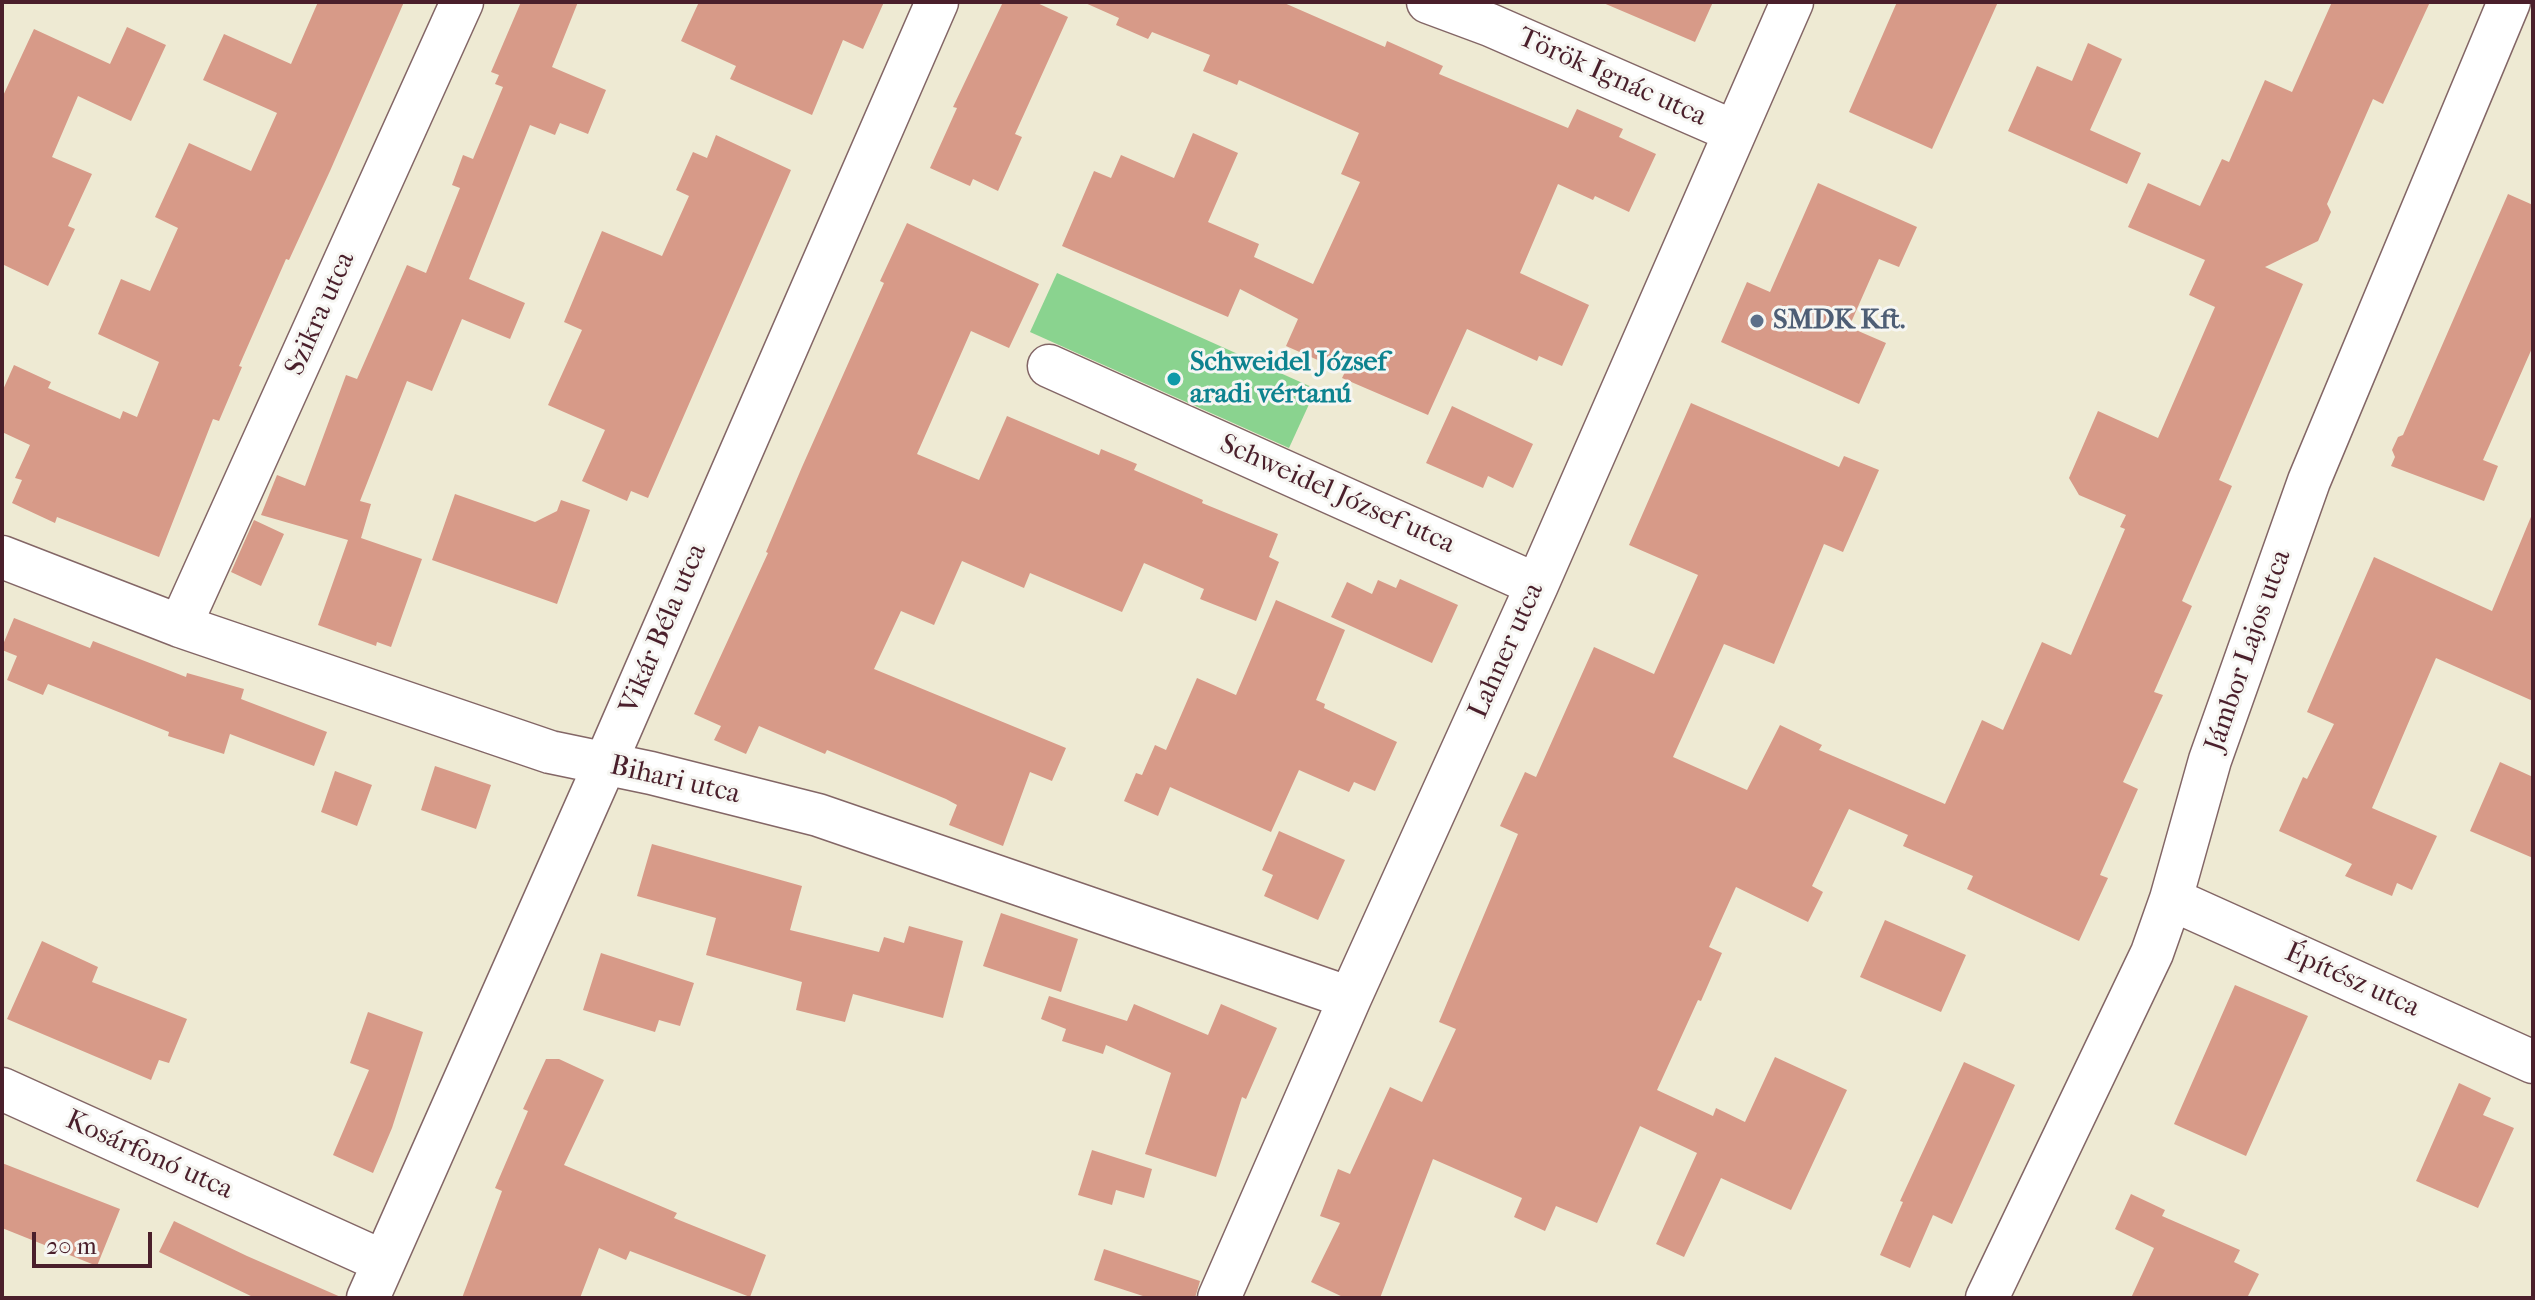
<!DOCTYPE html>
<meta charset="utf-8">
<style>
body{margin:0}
#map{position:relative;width:2535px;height:1300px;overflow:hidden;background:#eeead3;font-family:"IM FELL French Canon",serif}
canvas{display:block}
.frame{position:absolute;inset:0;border:4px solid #4a1f2b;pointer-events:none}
.scale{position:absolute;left:32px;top:1232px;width:120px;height:36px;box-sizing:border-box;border:4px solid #4a1f2b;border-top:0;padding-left:10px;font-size:24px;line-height:28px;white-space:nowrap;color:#4a1f2b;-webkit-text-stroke:6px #f6f6f2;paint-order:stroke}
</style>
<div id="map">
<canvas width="2535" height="1300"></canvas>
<div class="frame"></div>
<div class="scale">20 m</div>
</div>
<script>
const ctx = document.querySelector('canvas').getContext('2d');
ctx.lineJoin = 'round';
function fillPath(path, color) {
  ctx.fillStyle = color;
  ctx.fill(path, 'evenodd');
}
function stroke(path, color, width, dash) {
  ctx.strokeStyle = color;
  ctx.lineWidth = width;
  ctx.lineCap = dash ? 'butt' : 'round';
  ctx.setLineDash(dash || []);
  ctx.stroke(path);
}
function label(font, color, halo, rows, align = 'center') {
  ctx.font = font + ' "IM FELL French Canon",serif';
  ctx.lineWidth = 6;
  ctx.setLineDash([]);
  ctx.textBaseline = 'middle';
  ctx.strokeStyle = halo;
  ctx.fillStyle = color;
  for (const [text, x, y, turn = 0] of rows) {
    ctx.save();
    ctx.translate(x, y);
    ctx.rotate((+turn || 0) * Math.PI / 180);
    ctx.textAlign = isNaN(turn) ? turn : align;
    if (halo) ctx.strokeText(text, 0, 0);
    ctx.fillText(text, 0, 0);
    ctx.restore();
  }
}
fillPath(new Path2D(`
 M 1057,273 L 1316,389 L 1289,448 L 1030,332 Z`), '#8ad38f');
fillPath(new Path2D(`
 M 318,2 L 404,2 L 330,171 L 289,260 L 286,259 L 239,366 L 242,367 L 219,421 L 213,419 L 159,557 L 57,517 L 55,523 L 12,503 L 22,480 L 15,478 L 30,445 L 2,432 L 2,392 L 14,365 L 51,382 L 48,388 L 120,419 L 123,411 L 137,417 L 159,362 L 98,334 L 121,279 L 150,291 L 178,228 L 155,217 L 189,143 L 251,171 L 277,113 L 203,80 L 224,34 L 291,64 Z
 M 521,2 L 578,2 L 552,67 L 606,90 L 588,134 L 560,123 L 555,135 L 530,125 L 469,279 L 525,303 L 510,339 L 462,319 L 432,391 L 407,381 L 360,501 L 371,504 L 361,538 L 422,559 L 391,647 L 377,642 L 376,646 L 318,625 L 348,540 L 261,515 L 277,475 L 305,486 L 346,375 L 357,379 L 407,265 L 426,273 L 460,188 L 452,185 L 463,155 L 473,159 L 503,87 L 495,84 L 499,75 L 491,72 Z
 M 699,2 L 884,2 L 863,49 L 843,40 L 812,115 L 730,79 L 736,66 L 681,41 Z
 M 1003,2 L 1035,2 L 1068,17 L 1015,134 L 1022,137 L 998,191 L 973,179 L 970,186 L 930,168 L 957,108 L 953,107 Z
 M 1083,2 L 1282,2 L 1385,47 L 1387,41 L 1443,66 L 1439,74 L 1568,128 L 1577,109 L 1623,129 L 1619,137 L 1656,154 L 1629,212 L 1595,196 L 1593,200 L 1558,184 L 1520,273 L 1589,305 L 1562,366 L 1539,356 L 1537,361 L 1467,329 L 1428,415 L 1342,378 L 1345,372 L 1286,346 L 1298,319 L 1240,289 L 1228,317 L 1062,246 L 1094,171 L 1111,178 L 1121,155 L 1174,178 L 1193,133 L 1238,153 L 1208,222 L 1259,244 L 1254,257 L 1313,284 L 1360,182 L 1341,174 L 1359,133 L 1239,80 L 1237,85 L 1203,71 L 1210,55 L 1152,32 L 1148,39 L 1116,25 L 1119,18 Z
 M 1601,2 L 1713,2 L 1695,42 Z
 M 1897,2 L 1998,2 L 1932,149 L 1849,112 Z
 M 2332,2 L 2430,2 L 2383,104 L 2373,99 L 2327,204 L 2331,212 L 2318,241 L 2265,267 L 2303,284 L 2219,480 L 2232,486 L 2182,601 L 2192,606 L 2154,692 L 2163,695 L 2123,782 L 2138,789 L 2100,875 L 2108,878 L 2079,941 L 1967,889 L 1973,876 L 1903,846 L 1908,835 L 1849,809 L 1812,886 L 1823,892 L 1808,922 L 1736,887 L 1709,947 L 1722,953 L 1701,1001 L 1698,1000 L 1657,1090 L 1713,1116 L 1716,1108 L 1745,1122 L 1775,1057 L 1847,1090 L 1791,1210 L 1721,1178 L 1684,1257 L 1656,1244 L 1697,1153 L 1640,1126 L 1597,1223 L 1556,1206 L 1545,1231 L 1514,1217 L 1522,1198 L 1433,1159 L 1380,1298 L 1345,1298 L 1311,1282 L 1340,1223 L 1320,1216 L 1338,1169 L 1350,1174 L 1390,1087 L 1422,1102 L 1456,1029 L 1439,1022 L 1518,834 L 1500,826 L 1525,772 L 1536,777 L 1594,647 L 1654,674 L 1698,575 L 1629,545 L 1691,403 L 1839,467 L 1844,456 L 1879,470 L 1843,552 L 1824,544 L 1774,664 L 1724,644 L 1673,757 L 1747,790 L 1780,725 L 1822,745 L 1819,750 L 1945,804 L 1982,720 L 2003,730 L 2042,642 L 2071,655 L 2125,529 L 2120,527 L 2126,515 L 2079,495 L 2069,478 L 2098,411 L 2158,438 L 2215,307 L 2189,295 L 2205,260 L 2128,227 L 2148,183 L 2200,206 L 2222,159 L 2229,162 L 2265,80 L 2292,92 Z
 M 127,27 L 166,45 L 131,121 L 78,96 L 52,157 L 92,174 L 68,226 L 75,229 L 48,286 L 2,264 L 2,98 L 34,29 L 110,64 Z
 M 2088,43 L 2122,59 L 2090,130 L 2141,153 L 2127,184 L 2008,131 L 2037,66 L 2072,81 Z
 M 716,135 L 791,170 L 648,498 L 631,491 L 627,501 L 582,481 L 605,430 L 548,405 L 582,330 L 564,322 L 602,231 L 662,256 L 689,196 L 676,190 L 693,152 L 707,158 Z
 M 1818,183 L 1917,227 L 1899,267 L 1879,259 L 1849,327 L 1886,343 L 1859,404 L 1721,342 L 1747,282 L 1770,292 Z
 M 2508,194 L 2533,205 L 2533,346 L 2483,460 L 2498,466 L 2484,501 L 2391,466 L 2395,457 L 2392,450 L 2398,437 L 2403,435 Z
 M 907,223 L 1039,284 L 1009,348 L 971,331 L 917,454 L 979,480 L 1007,416 L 1099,455 L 1101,449 L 1137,464 L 1134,470 L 1203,500 L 1202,503 L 1278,534 L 1269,557 L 1279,562 L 1256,621 L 1200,599 L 1204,589 L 1144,563 L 1122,612 L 1030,573 L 1024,588 L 962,561 L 934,625 L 901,611 L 874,669 L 1066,748 L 1052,781 L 1030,772 L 1003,846 L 949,825 L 957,805 L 946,799 L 827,750 L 825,754 L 759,726 L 746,754 L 714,740 L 721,726 L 694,714 L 768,553 L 766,552 L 802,467 L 884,283 L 880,281 Z
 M 1452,406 L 1533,444 L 1513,488 L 1488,476 L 1483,488 L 1426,463 Z
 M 455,494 L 535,522 L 557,511 L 561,500 L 590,510 L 557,604 L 432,560 Z
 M 2533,512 L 2533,701 L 2436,658 L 2372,808 L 2437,836 L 2412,890 L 2397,883 L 2392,896 L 2345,876 L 2352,864 L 2279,831 L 2303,777 L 2307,779 L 2334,724 L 2307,712 L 2374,557 L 2492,611 Z
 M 254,520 L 284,534 L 261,586 L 231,572 Z
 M 1400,579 L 1458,605 L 1432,663 L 1331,617 L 1347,582 L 1372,594 L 1378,580 L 1396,588 Z
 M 1276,600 L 1345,630 L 1316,700 L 1325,704 L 1324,708 L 1397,742 L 1375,791 L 1354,782 L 1349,792 L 1299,770 L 1271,832 L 1170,787 L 1158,816 L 1124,801 L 1136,773 L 1142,775 L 1155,745 L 1166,750 L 1197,678 L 1236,695 Z
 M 14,618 L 90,648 L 93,641 L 186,677 L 187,673 L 244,689 L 241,699 L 327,732 L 314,766 L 230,734 L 224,754 L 168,736 L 169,732 L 48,684 L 43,695 L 7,680 L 17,656 L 2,650 L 2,647 Z
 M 2500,762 L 2533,777 L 2533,858 L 2470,831 Z
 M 435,766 L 491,785 L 476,829 L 421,810 Z
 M 335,771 L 372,785 L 357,826 L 321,812 Z
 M 1279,831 L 1345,860 L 1318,920 L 1264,896 L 1273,875 L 1262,870 Z
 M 652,844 L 802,886 L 790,930 L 879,952 L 884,937 L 904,943 L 909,926 L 963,941 L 943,1018 L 853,994 L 845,1022 L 796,1010 L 802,982 L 706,955 L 716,918 L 637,896 Z
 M 1001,913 L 1078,939 L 1061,992 L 983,966 Z
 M 1885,920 L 1966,955 L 1941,1012 L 1860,977 Z
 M 42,941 L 98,967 L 92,982 L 187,1019 L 169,1063 L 159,1060 L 151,1080 L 7,1019 Z
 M 601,953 L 694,983 L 680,1026 L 659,1020 L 655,1032 L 583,1010 Z
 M 2235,985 L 2308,1016 L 2246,1156 L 2174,1124 Z
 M 1049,996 L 1127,1021 L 1134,1004 L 1208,1035 L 1221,1004 L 1277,1028 L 1246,1099 L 1242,1097 L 1216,1177 L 1145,1154 L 1171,1073 L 1106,1045 L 1103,1054 L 1062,1041 L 1066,1029 L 1041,1019 Z
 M 368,1012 L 423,1032 L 392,1128 L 373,1173 L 333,1155 L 369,1070 L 350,1063 Z
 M 546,1059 L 559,1059 L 604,1080 L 564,1165 L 677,1213 L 674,1218 L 766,1255 L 750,1297 L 630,1251 L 626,1260 L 599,1248 L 580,1298 L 462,1298 L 502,1191 L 495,1188 L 528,1111 L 523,1109 Z
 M 1964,1062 L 2015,1085 L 1952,1224 L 1933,1215 L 1910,1268 L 1880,1255 L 1903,1202 L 1900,1201 Z
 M 2459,1083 L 2491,1098 L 2483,1115 L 2514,1128 L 2478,1208 L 2416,1181 Z
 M 1092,1150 L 1152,1169 L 1144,1198 L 1116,1190 L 1112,1205 L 1078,1195 Z
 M 2,1163 L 120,1209 L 97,1266 L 2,1228 Z
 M 2131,1194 L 2165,1210 L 2162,1216 L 2240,1250 L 2234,1262 L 2259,1274 L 2247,1298 L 2131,1298 L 2154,1248 L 2115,1229 Z
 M 174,1221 L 247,1256 L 343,1298 L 255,1298 L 159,1252 Z
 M 1104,1249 L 1200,1281 L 1195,1298 L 1149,1298 L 1094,1280 Z`), '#d79a88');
const minor = new Path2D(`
 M 1428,2 L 1490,25 L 1735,132
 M 1049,366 L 1537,585
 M 2,557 L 180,626 L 550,752 L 651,773 L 818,815 L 1350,998
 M 180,626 L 462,2
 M 2171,899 L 2533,1062
 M 2,1089 L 384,1262
 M 368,1298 L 605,764 L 937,2
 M 1219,1298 L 1350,998 L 1537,585 L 1792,2
 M 1987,1298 L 2152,953 L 2171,899 L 2210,760 L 2309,481 L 2509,2`);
stroke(minor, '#836666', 45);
stroke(minor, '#fff', 42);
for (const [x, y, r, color] of [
 [1757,321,8,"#5c6f8a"],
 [1174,379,8,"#0f9aa8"]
]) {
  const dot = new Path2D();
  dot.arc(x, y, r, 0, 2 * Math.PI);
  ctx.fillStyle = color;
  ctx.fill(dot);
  stroke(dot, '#f6f6f2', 3);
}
label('28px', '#4a1f2b', '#f6f6f2', [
 ["Török Ignác utca",1612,78,24],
 ["Szikra utca",321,314,-66],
 ["Schweidel József utca",1337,495,24],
 ["Vikár Béla utca",664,629,-67],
 ["Lahner utca",1507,651,-66],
 ["Jámbor Lajos utca",2249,651,-71],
 ["Bihari utca",675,781,13],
 ["Építész utca",2352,981,24],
 ["Kosárfonó utca",149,1156,24]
]);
label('bold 28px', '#4e5e75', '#f6f6f2', [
 ["SMDK Kft.",1773,321]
], 'left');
label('bold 28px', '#0d838f', '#f6f6f2', [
 ["Schweidel József",1190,363],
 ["aradi vértanú",1190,395]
], 'left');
</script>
